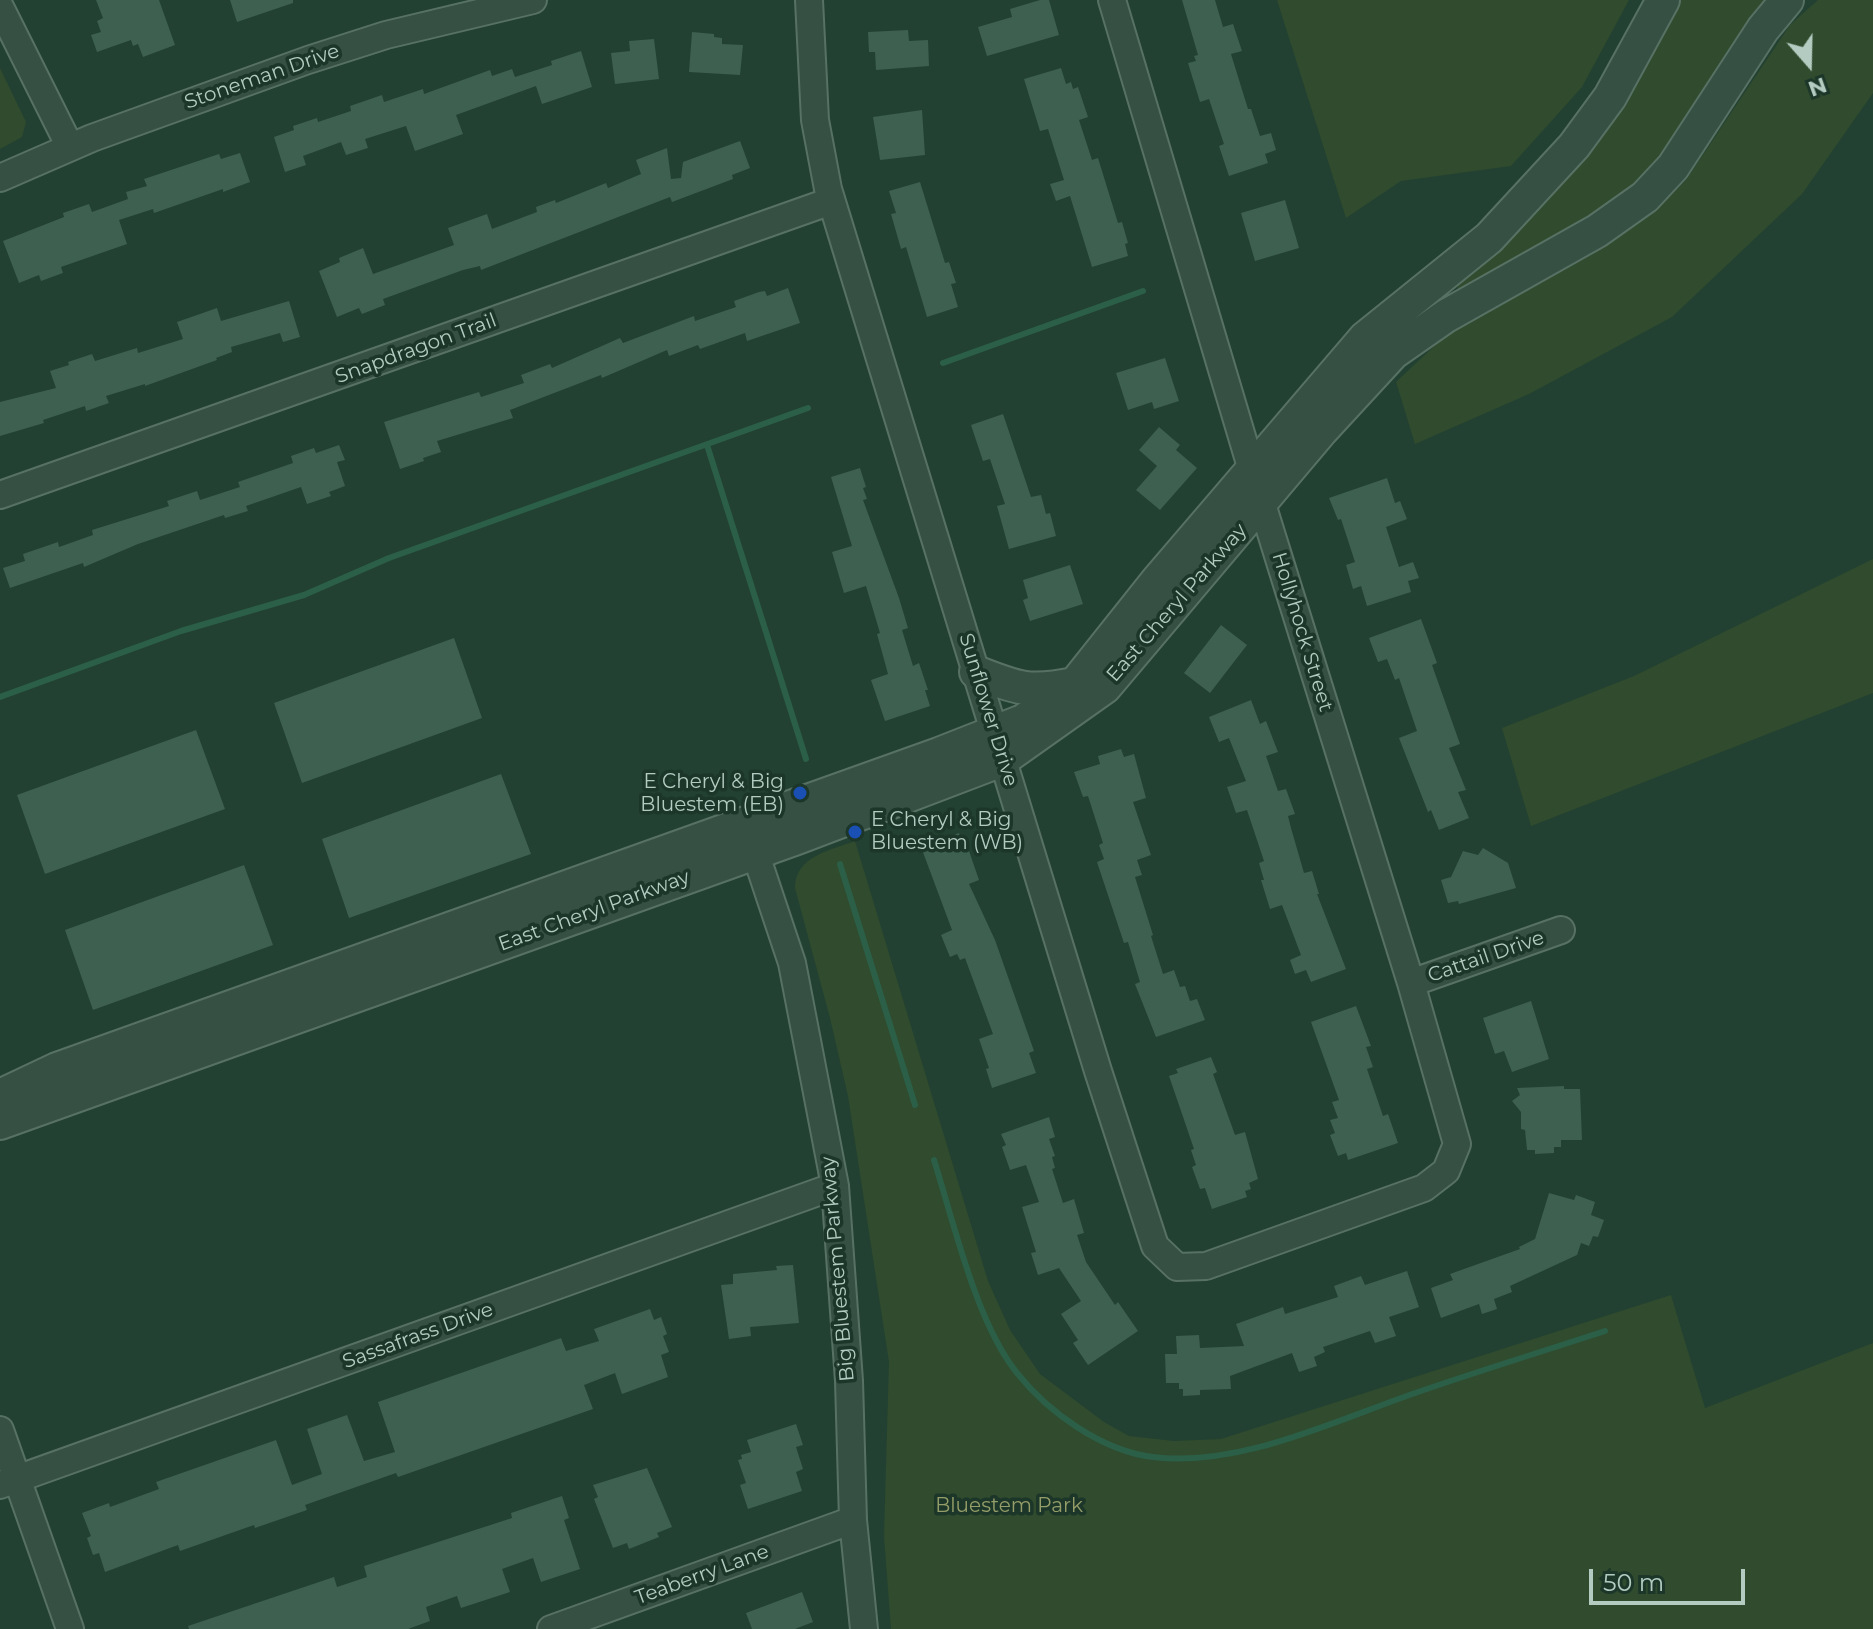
<!DOCTYPE html>
<style>
body{margin:0}
#map{position:relative;width:1873px;height:1629px;overflow:hidden;background:#224132;font-family:Montserrat,sans-serif}
canvas{display:block}
.north{position:absolute;left:1769px;top:24px;width:80px;height:80px;-webkit-text-stroke:6px #1c3629;paint-order:stroke;rotate:160deg;font-size:22px;font-weight:700;line-height:32px;text-align:center;color:#b3cbc1}
.north::after{content:'';display:block;margin:auto;width:28px;height:36px;background:#b3cbc1;clip-path:polygon(50% 0,100% 100%,50% 72%,0 100%)}
.scale{position:absolute;left:1589px;top:1569px;width:156px;height:36px;box-sizing:border-box;border:4px solid #b3cbc1;border-top:0;padding-left:10px;font-size:24px;line-height:28px;white-space:nowrap;color:#b3cbc1;-webkit-text-stroke:6px #1c3629;paint-order:stroke}
</style>
<div id="map">
<canvas width="1873" height="1629"></canvas>
<div class="north">N</div>
<div class="scale">50 m</div>
</div>
<script>
const ctx = document.querySelector('canvas').getContext('2d');
ctx.lineJoin = 'round';
function fillPath(path, color) {
  ctx.fillStyle = color;
  ctx.fill(path, 'evenodd');
}
function stroke(path, color, width, dash) {
  ctx.strokeStyle = color;
  ctx.lineWidth = width;
  ctx.lineCap = dash ? 'butt' : 'round';
  ctx.setLineDash(dash || []);
  ctx.stroke(path);
}
function label(font, color, halo, rows, align = 'center') {
  ctx.font = font + ' Montserrat,sans-serif';
  ctx.lineWidth = 7;
  ctx.setLineDash([]);
  ctx.textBaseline = 'middle';
  ctx.strokeStyle = halo;
  ctx.fillStyle = color;
  for (const [text, x, y, turn = 0] of rows) {
    ctx.save();
    ctx.translate(x, y);
    ctx.rotate((+turn || 0) * Math.PI / 180);
    ctx.textAlign = isNaN(turn) ? turn : align;
    if (halo) ctx.strokeText(text, 0, 0);
    ctx.fillText(text, 0, 0);
    ctx.restore();
  }
}
fillPath(new Path2D(`
 M 1277,0 L 1629,0 L 1582,87 L 1511,166 L 1401,181 L 1346,218 Z
 M 1679,0 L 1774,0 L 1671,151 L 1618,203 L 1461,293 L 1454,282 Z
 M 1818,0 L 1873,0 L 1873,93 L 1802,194 L 1672,317 L 1529,394 L 1415,444 L 1396,382 L 1448,333 L 1594,253 L 1652,214 L 1686,180 L 1790,25 Z
 M 0,68 L 26,122 L 22,137 L 0,149 Z
 M 1873,559 L 1873,693 L 1531,826 L 1502,728 L 1634,676 Z
 M 855,841 L 988,1281 L 1010,1330 L 1040,1374 L 1104,1422 L 1129,1436 L 1174,1441 L 1221,1439 L 1671,1295 L 1705,1408 L 1873,1343 L 1873,1629 L 891,1629 L 884,1536 L 889,1362 L 848,1096 L 830,1018 L 795,888 C 795,856 831,850 855,841 Z`), '#304b2d');
stroke(new Path2D(`
 M 943,363 L 1143,291
 M 707,445 L 806,759
 M 0,697 L 181,631 L 304,595 L 389,558 L 808,408
 M 840,864 L 915,1105
 M 934,1160 C 954,1223 976,1322 1017,1373 C 1048,1412 1102,1451 1153,1457 C 1241,1468 1338,1419 1421,1391 C 1482,1370 1544,1351 1605,1331`), '#2c5f47', 6);
fillPath(new Path2D(`
 M 96,0 L 159,0 L 175,45 L 143,57 L 138,44 L 133,46 L 131,40 L 97,52 L 91,35 L 101,32 L 97,21 L 103,18 Z
 M 230,0 L 293,0 L 293,3 L 237,22 Z
 M 1040,0 L 1049,0 L 1059,35 L 987,56 L 978,27 L 1012,17 L 1010,9 Z
 M 1182,0 L 1215,0 L 1223,27 L 1233,24 L 1242,51 L 1231,54 L 1248,109 L 1251,109 L 1260,136 L 1271,133 L 1276,150 L 1265,154 L 1268,163 L 1229,176 L 1219,146 L 1224,144 L 1209,99 L 1200,102 L 1188,63 L 1196,61 L 1194,56 L 1198,55 Z
 M 908,30 L 909,41 L 928,40 L 929,66 L 876,70 L 875,52 L 869,52 L 868,32 Z
 M 692,32 L 714,34 L 714,37 L 722,38 L 722,44 L 743,45 L 740,75 L 689,72 Z
 M 654,39 L 659,79 L 615,84 L 611,53 L 630,51 L 629,41 Z
 M 581,51 L 592,87 L 542,104 L 536,86 L 456,115 L 463,134 L 415,151 L 406,126 L 365,139 L 368,148 L 346,155 L 341,142 L 303,156 L 306,165 L 285,172 L 274,137 L 294,130 L 293,126 L 317,118 L 318,122 L 351,111 L 350,106 L 382,95 L 384,102 L 423,89 L 424,94 L 490,70 L 492,76 L 512,69 L 515,77 L 552,65 L 551,61 Z
 M 1061,68 L 1066,84 L 1071,82 L 1073,89 L 1078,87 L 1088,117 L 1079,120 L 1092,160 L 1098,158 L 1118,223 L 1122,222 L 1128,243 L 1125,244 L 1128,256 L 1092,267 L 1070,196 L 1056,201 L 1050,184 L 1064,180 L 1048,129 L 1040,131 L 1024,79 Z
 M 922,110 L 925,155 L 880,160 L 873,117 Z
 M 740,141 L 750,168 L 732,175 L 733,179 L 672,202 L 670,197 L 481,270 L 480,266 L 463,270 L 383,299 L 385,305 L 362,314 L 359,308 L 337,317 L 319,271 L 340,262 L 339,258 L 363,248 L 373,274 L 454,245 L 448,228 L 487,214 L 492,229 L 537,212 L 536,207 L 555,200 L 556,203 L 606,183 L 608,188 L 641,174 L 636,160 L 667,148 L 671,179 L 681,178 L 683,162 Z
 M 240,153 L 250,182 L 223,192 L 223,189 L 154,213 L 153,209 L 119,220 L 127,244 L 61,267 L 63,273 L 41,281 L 39,275 L 19,283 L 3,241 L 64,217 L 63,213 L 89,204 L 92,212 L 128,199 L 126,192 L 147,186 L 144,179 L 219,154 L 221,159 Z
 M 920,182 L 945,263 L 949,262 L 956,283 L 951,284 L 958,307 L 927,317 L 906,247 L 901,249 L 891,214 L 896,213 L 889,191 Z
 M 1285,200 L 1299,248 L 1255,261 L 1241,213 Z
 M 788,288 L 800,323 L 747,341 L 745,333 L 700,349 L 698,345 L 669,356 L 667,350 L 602,378 L 601,375 L 510,410 L 513,418 L 437,441 L 441,452 L 423,458 L 424,461 L 400,469 L 384,422 L 479,392 L 481,397 L 524,383 L 521,375 L 550,364 L 552,368 L 620,338 L 623,343 L 694,316 L 695,321 L 736,307 L 734,301 L 759,292 L 765,291 L 767,296 Z
 M 289,301 L 300,337 L 283,342 L 280,333 L 231,347 L 232,352 L 216,358 L 217,360 L 145,386 L 145,384 L 106,396 L 109,403 L 86,411 L 85,406 L 43,420 L 44,423 L 0,436 L 0,402 L 56,388 L 50,371 L 69,365 L 68,362 L 92,354 L 95,361 L 137,348 L 138,353 L 183,339 L 177,322 L 217,308 L 221,321 Z
 M 1165,358 L 1179,401 L 1154,409 L 1152,402 L 1128,410 L 1116,373 Z
 M 1003,414 L 1031,497 L 1041,495 L 1046,514 L 1050,513 L 1056,536 L 1009,549 L 997,506 L 1005,504 L 990,459 L 983,461 L 971,425 Z
 M 1159,427 L 1180,445 L 1176,450 L 1197,468 L 1160,510 L 1136,490 L 1157,466 L 1139,450 Z
 M 339,445 L 345,460 L 337,462 L 345,486 L 329,492 L 331,496 L 307,504 L 301,487 L 246,506 L 248,511 L 225,518 L 224,515 L 138,544 L 84,567 L 83,563 L 10,588 L 3,568 L 25,561 L 23,554 L 58,542 L 59,547 L 93,535 L 92,530 L 169,506 L 167,501 L 197,491 L 200,500 L 240,487 L 238,482 L 293,463 L 291,456 L 314,448 L 316,453 Z
 M 860,468 L 866,487 L 863,488 L 867,499 L 863,500 L 899,598 L 908,628 L 902,630 L 913,666 L 919,663 L 928,690 L 925,690 L 930,706 L 885,721 L 871,680 L 888,674 L 877,634 L 880,633 L 866,586 L 844,593 L 832,552 L 852,546 L 831,477 Z
 M 1387,478 L 1395,503 L 1400,501 L 1407,519 L 1386,527 L 1399,567 L 1413,562 L 1419,578 L 1408,581 L 1411,592 L 1367,606 L 1361,586 L 1353,589 L 1346,565 L 1355,562 L 1341,519 L 1338,520 L 1329,498 Z
 M 1070,565 L 1083,604 L 1030,621 L 1023,600 L 1028,598 L 1023,580 Z
 M 1421,619 L 1437,663 L 1432,665 L 1460,744 L 1449,748 L 1466,790 L 1458,792 L 1469,818 L 1439,830 L 1431,810 L 1428,812 L 1399,738 L 1417,731 L 1399,678 L 1395,680 L 1387,659 L 1378,662 L 1369,638 Z
 M 1221,625 L 1247,645 L 1210,693 L 1184,673 Z
 M 454,638 L 482,718 L 302,783 L 274,703 Z
 M 1251,700 L 1260,724 L 1266,721 L 1278,752 L 1266,756 L 1278,791 L 1286,789 L 1295,814 L 1288,816 L 1291,828 L 1304,873 L 1312,871 L 1319,894 L 1317,894 L 1346,969 L 1311,982 L 1306,970 L 1295,974 L 1290,960 L 1301,955 L 1282,905 L 1270,909 L 1261,880 L 1264,880 L 1259,863 L 1264,861 L 1247,810 L 1236,813 L 1227,787 L 1246,781 L 1229,738 L 1219,742 L 1209,717 Z
 M 196,730 L 225,809 L 45,874 L 17,795 Z
 M 1121,749 L 1124,757 L 1134,754 L 1146,798 L 1133,802 L 1151,855 L 1137,860 L 1142,875 L 1135,877 L 1153,935 L 1151,936 L 1163,974 L 1174,970 L 1180,987 L 1185,986 L 1190,1001 L 1197,999 L 1205,1020 L 1156,1037 L 1135,984 L 1140,982 L 1128,942 L 1124,943 L 1097,862 L 1104,859 L 1099,845 L 1103,843 L 1088,796 L 1083,797 L 1074,772 L 1100,764 L 1098,756 Z
 M 501,774 L 531,854 L 349,918 L 322,839 Z
 M 959,833 L 965,850 L 968,848 L 979,880 L 969,884 L 995,940 L 1034,1051 L 1029,1053 L 1036,1073 L 992,1088 L 986,1069 L 989,1068 L 979,1039 L 993,1034 L 965,958 L 960,960 L 957,954 L 950,957 L 941,935 L 952,930 L 921,847 Z
 M 1483,848 L 1508,863 L 1516,888 L 1459,904 L 1458,901 L 1448,903 L 1441,880 L 1451,877 L 1463,851 L 1478,855 Z
 M 244,865 L 273,945 L 93,1010 L 65,930 Z
 M 1531,1001 L 1549,1059 L 1512,1072 L 1504,1051 L 1495,1054 L 1483,1018 Z
 M 1356,1006 L 1371,1046 L 1366,1047 L 1373,1067 L 1367,1069 L 1383,1116 L 1388,1114 L 1398,1143 L 1348,1160 L 1346,1153 L 1338,1156 L 1330,1135 L 1335,1133 L 1330,1120 L 1338,1118 L 1332,1102 L 1339,1100 L 1311,1022 Z
 M 1211,1057 L 1217,1072 L 1213,1074 L 1235,1135 L 1245,1132 L 1258,1179 L 1249,1183 L 1251,1189 L 1245,1191 L 1247,1197 L 1212,1209 L 1205,1188 L 1200,1189 L 1192,1167 L 1196,1165 L 1191,1150 L 1194,1149 L 1169,1076 L 1178,1073 L 1176,1069 Z
 M 1564,1086 L 1564,1089 L 1580,1089 L 1582,1140 L 1561,1140 L 1561,1147 L 1554,1147 L 1554,1153 L 1535,1154 L 1535,1150 L 1527,1150 L 1525,1130 L 1521,1129 L 1521,1112 L 1512,1101 L 1520,1095 L 1517,1088 Z
 M 1049,1117 L 1055,1137 L 1049,1139 L 1055,1156 L 1052,1157 L 1055,1168 L 1052,1169 L 1063,1203 L 1074,1199 L 1084,1233 L 1077,1235 L 1086,1262 L 1115,1305 L 1118,1302 L 1138,1331 L 1088,1365 L 1073,1343 L 1078,1340 L 1061,1314 L 1081,1301 L 1059,1268 L 1038,1275 L 1031,1253 L 1036,1252 L 1022,1207 L 1039,1202 L 1026,1165 L 1010,1170 L 1002,1147 L 1006,1145 L 1001,1134 Z
 M 1549,1193 L 1574,1200 L 1576,1195 L 1595,1202 L 1591,1215 L 1604,1220 L 1598,1237 L 1593,1236 L 1589,1246 L 1581,1243 L 1577,1255 L 1510,1286 L 1512,1292 L 1494,1299 L 1497,1309 L 1482,1314 L 1479,1304 L 1441,1318 L 1431,1288 L 1453,1280 L 1450,1274 L 1520,1249 L 1519,1247 L 1535,1239 Z
 M 793,1265 L 799,1323 L 750,1327 L 751,1336 L 729,1339 L 721,1285 L 733,1284 L 733,1274 L 777,1270 L 776,1266 Z
 M 1407,1271 L 1419,1307 L 1389,1317 L 1396,1336 L 1375,1343 L 1370,1331 L 1323,1347 L 1325,1352 L 1314,1357 L 1317,1366 L 1299,1372 L 1292,1353 L 1230,1376 L 1231,1389 L 1200,1390 L 1200,1395 L 1183,1396 L 1183,1389 L 1179,1389 L 1179,1383 L 1166,1383 L 1165,1354 L 1177,1354 L 1176,1336 L 1199,1335 L 1200,1348 L 1244,1346 L 1236,1324 L 1283,1307 L 1285,1314 L 1338,1297 L 1334,1286 L 1361,1276 L 1365,1285 Z
 M 650,1309 L 654,1320 L 661,1317 L 667,1334 L 663,1336 L 669,1352 L 661,1355 L 668,1377 L 622,1394 L 615,1373 L 584,1385 L 593,1409 L 398,1477 L 396,1473 L 305,1505 L 307,1510 L 255,1528 L 254,1525 L 180,1551 L 178,1545 L 105,1572 L 99,1553 L 93,1555 L 87,1538 L 91,1536 L 82,1513 L 109,1503 L 110,1507 L 159,1489 L 156,1482 L 276,1440 L 292,1485 L 322,1474 L 307,1429 L 347,1415 L 364,1461 L 395,1452 L 378,1402 L 561,1338 L 566,1351 L 599,1341 L 594,1329 Z
 M 796,1424 L 803,1445 L 796,1447 L 803,1469 L 796,1472 L 802,1491 L 748,1509 L 740,1485 L 746,1483 L 738,1460 L 742,1459 L 741,1455 L 751,1452 L 747,1440 Z
 M 647,1468 L 672,1527 L 657,1533 L 659,1537 L 629,1549 L 627,1543 L 613,1548 L 594,1499 L 598,1497 L 593,1485 Z
 M 562,1496 L 569,1518 L 564,1520 L 580,1569 L 541,1582 L 533,1558 L 502,1569 L 510,1592 L 461,1608 L 457,1596 L 426,1607 L 430,1621 L 408,1629 L 189,1629 L 188,1626 L 334,1577 L 337,1587 L 367,1577 L 364,1566 L 512,1518 L 511,1513 Z
 M 802,1592 L 813,1622 L 795,1629 L 752,1629 L 746,1613 Z`), '#3e6051');
const minor = new Path2D(`
 M 809,0 L 815,120 L 828,189 L 1098,1071 L 1155,1246 L 1177,1267 L 1206,1266 L 1424,1188 L 1446,1171 L 1457,1144 L 1411,983 L 1262,504 L 1112,0
 M 0,7 L 70,147
 M 0,178 L 92,138 L 308,60 L 386,35 L 533,0
 M 0,495 L 831,201
 M 749,834 L 792,963 L 835,1186 L 849,1381 L 853,1520 L 864,1629
 M 1411,983 L 1561,930
 M 0,1430 L 70,1629
 M 0,1485 L 835,1186
 M 551,1629 L 853,1520`);
const tertiary = new Path2D(`
 M 976,672 C 1018,689 1030,693 1075,684
 M 0,1096 L 57,1069 L 939,754 L 1023,721 L 1075,684 L 1157,581 L 1365,338 L 1489,238 L 1574,146 L 1610,97 L 1663,0
 M 0,1123 L 797,838 L 1002,760 L 1105,687 L 1322,430 L 1393,353 L 1446,316 L 1597,231 L 1645,197 L 1673,167 L 1763,29 L 1787,0`);
stroke(minor, '#587165', 30);
stroke(tertiary, '#587165', 36);
stroke(minor, '#375044', 26);
stroke(tertiary, '#375044', 32);
for (const [x, y, r, color] of [
 [800,793,8,"#1a4fb4"],
 [855,832,8,"#1a4fb4"]
]) {
  const dot = new Path2D();
  dot.arc(x, y, r, 0, 2 * Math.PI);
  ctx.fillStyle = color;
  ctx.fill(dot);
  stroke(dot, '#1c3629', 3);
}
label('20px', '#b3cbc1', '#1c3629', [
 ["Stoneman Drive",262,77,-19],
 ["Snapdragon Trail",416,349,-20],
 ["East Cheryl Parkway",1177,603,-49],
 ["Hollyhock Street",1302,632,73],
 ["Sunflower Drive",988,710,73],
 ["East Cheryl Parkway",594,911,-20],
 ["Cattail Drive",1486,957,-19],
 ["Big Bluestem Parkway",838,1269,-95],
 ["Sassafrass Drive",418,1336,-20],
 ["Teaberry Lane",702,1575,-20]
]);
label('20px', '#b3cbc1', '#1c3629', [
 ["E Cheryl & Big",784,782],
 ["Bluestem (EB)",784,805],
 ["E Cheryl & Big",871,820,"left"],
 ["Bluestem (WB)",871,843,"left"]
], 'right');
label('20px', '#959e68', '#1c3629', [
 ["Bluestem Park",1009,1506]
]);
</script>
